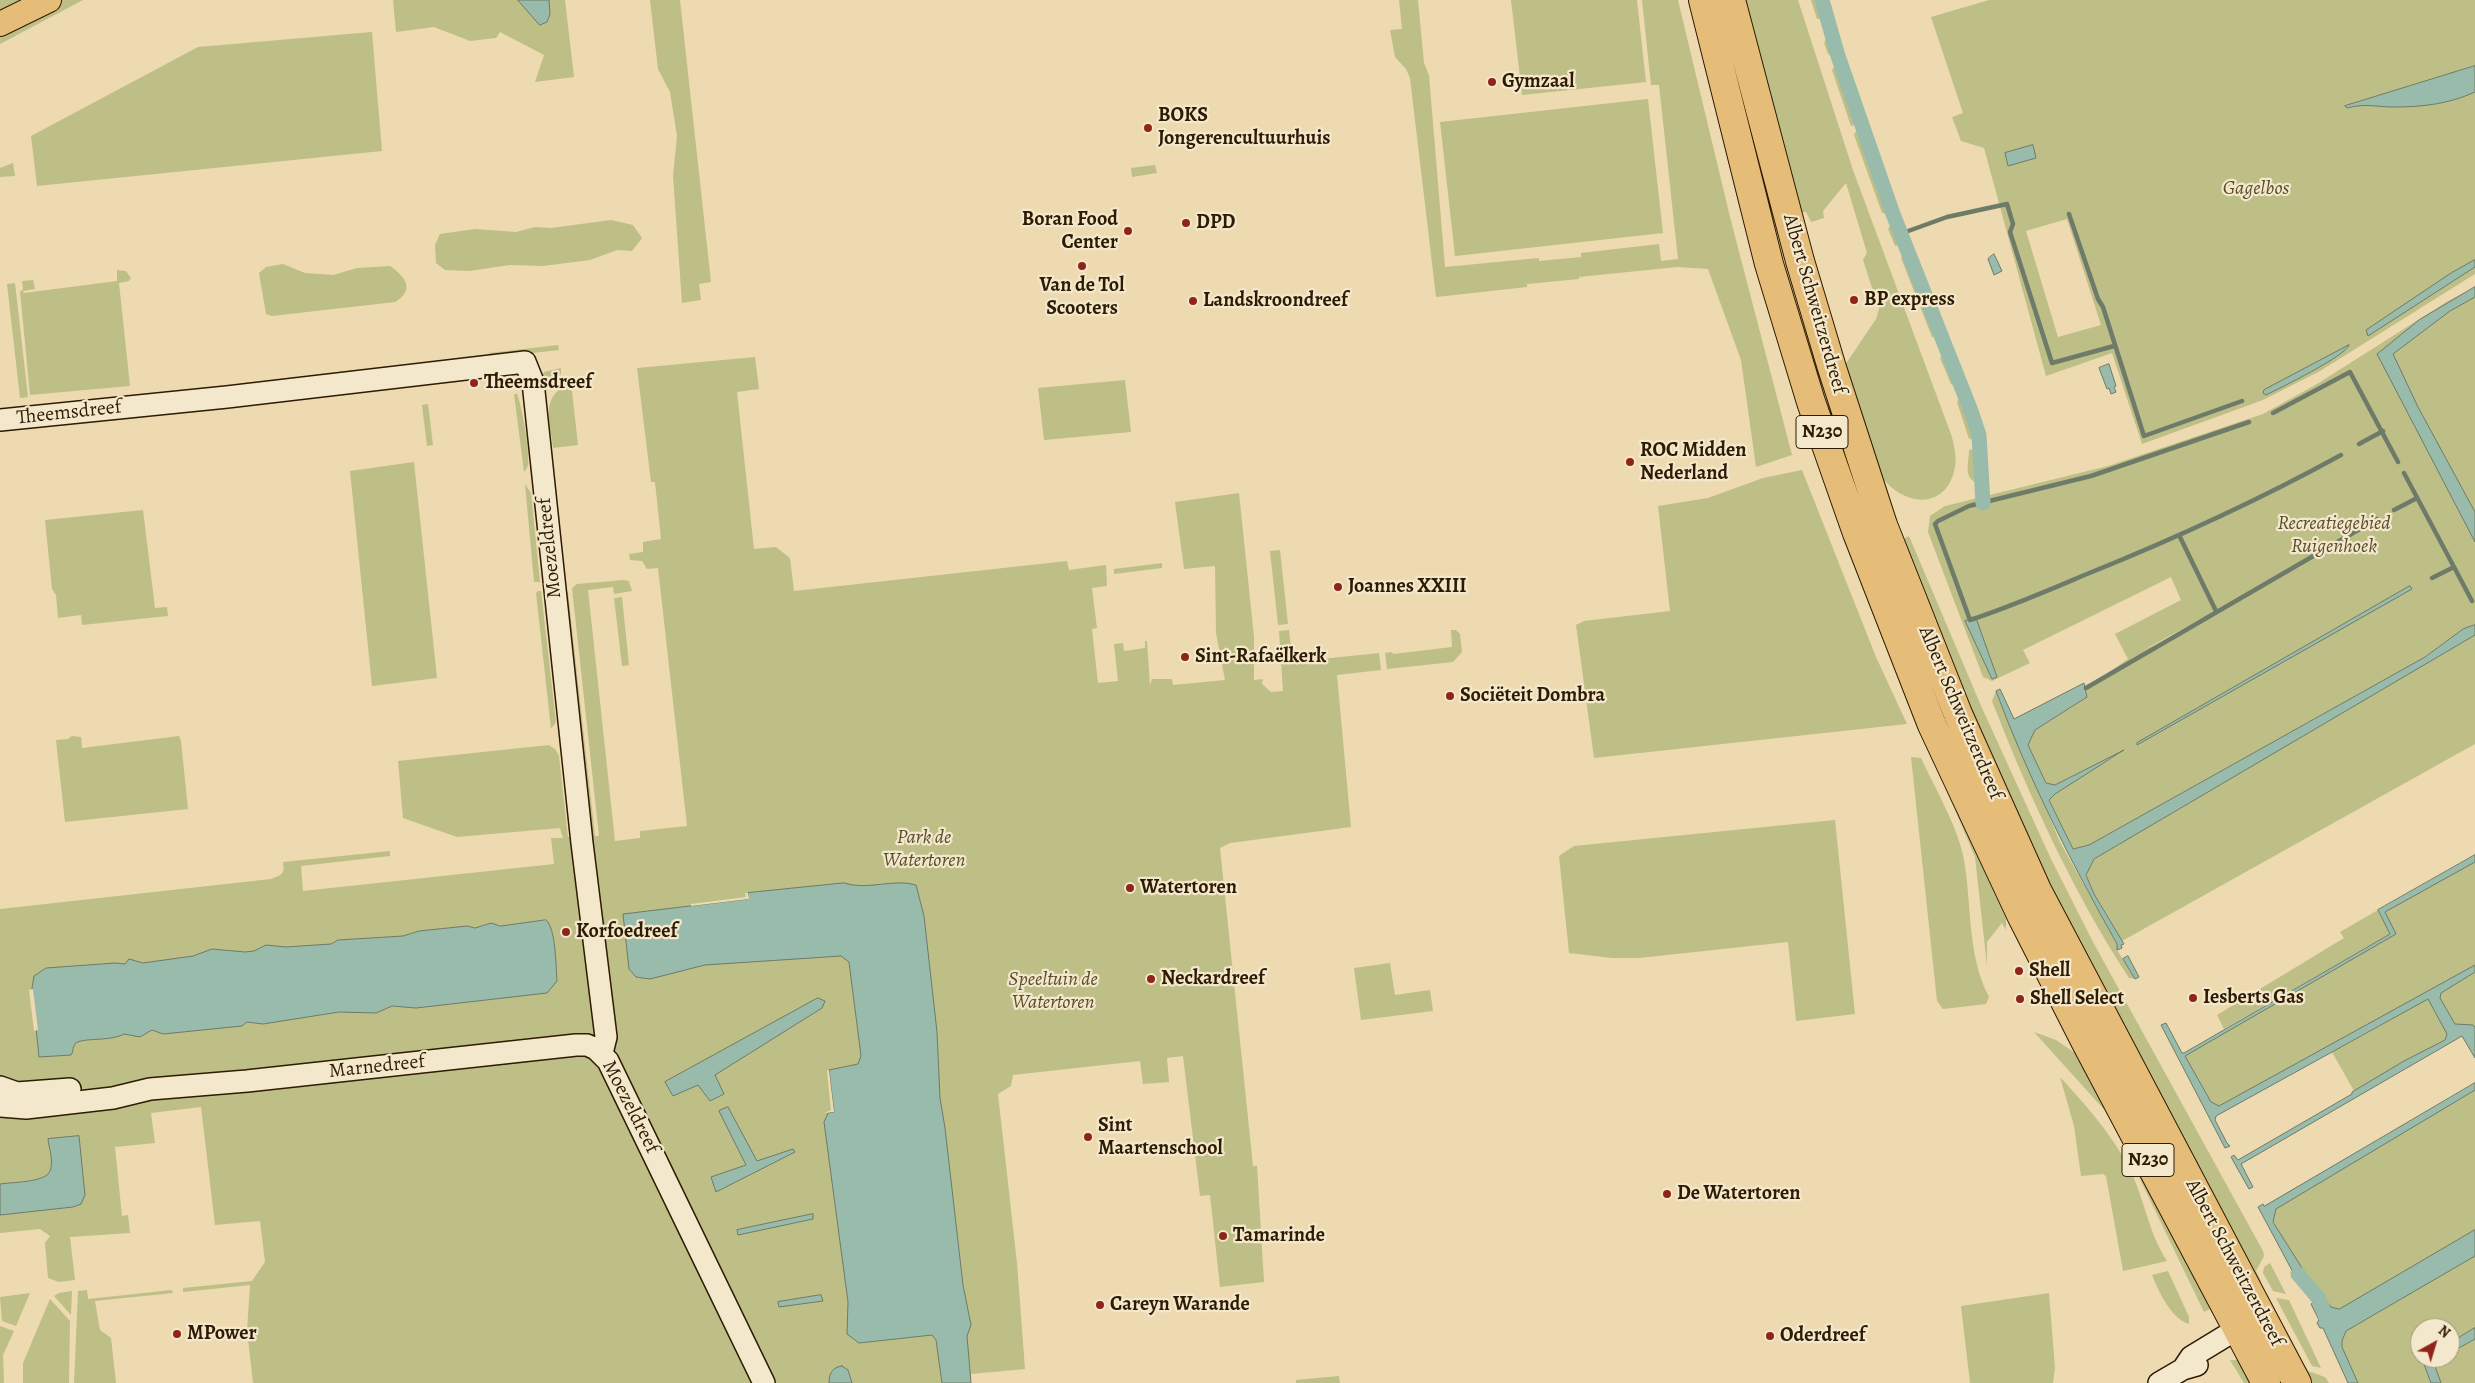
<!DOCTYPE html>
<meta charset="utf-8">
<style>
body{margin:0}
#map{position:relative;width:2475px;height:1383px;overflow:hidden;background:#eddab0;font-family:Alegreya,serif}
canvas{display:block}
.north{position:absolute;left:2410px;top:1318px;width:50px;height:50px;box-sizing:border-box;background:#f3e7cc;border:1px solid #a4957b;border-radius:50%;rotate:39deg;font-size:14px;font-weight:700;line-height:20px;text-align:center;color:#2d1b02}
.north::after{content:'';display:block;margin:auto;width:18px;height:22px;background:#8f2418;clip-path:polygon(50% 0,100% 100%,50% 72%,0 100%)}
</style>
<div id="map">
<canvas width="2475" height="1383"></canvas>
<div class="north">N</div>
</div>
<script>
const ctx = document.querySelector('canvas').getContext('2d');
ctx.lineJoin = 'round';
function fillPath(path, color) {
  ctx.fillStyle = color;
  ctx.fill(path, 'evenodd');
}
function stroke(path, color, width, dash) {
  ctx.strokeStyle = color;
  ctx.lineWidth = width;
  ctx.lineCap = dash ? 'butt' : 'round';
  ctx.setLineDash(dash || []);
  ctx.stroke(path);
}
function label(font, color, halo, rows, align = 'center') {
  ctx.font = font + ' Alegreya,serif';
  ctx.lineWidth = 4.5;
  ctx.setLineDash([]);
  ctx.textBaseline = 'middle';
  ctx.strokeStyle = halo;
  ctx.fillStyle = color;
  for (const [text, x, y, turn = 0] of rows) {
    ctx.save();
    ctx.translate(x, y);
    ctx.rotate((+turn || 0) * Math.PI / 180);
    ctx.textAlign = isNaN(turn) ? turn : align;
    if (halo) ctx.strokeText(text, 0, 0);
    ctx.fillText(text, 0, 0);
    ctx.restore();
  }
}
fillPath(new Path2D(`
 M 0,0 L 31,0 L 0,14 Z
 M 62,0 L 83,0 L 0,44 L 0,30 Z
 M 393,0 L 565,0 L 574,77 L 535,82 L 544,55 L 500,32 L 496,38 L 470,41 L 434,27 L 396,32 Z
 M 650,0 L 680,0 L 711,282 L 699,284 L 701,300 L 682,303 L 673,176 L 677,136 L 670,92 L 658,69 Z
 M 1399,0 L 1418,0 L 1424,63 L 1429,75 L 1445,267 L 1539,258 L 1539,261 L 1581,257 L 1581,253 L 1659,244 L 1661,261 L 1678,259 L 1659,85 L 1651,85 L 1642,0 L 1678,0 L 1730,217 L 1792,455 L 1756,467 L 1741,360 L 1708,269 L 1677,267 L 1579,277 L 1579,279 L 1527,284 L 1527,287 L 1436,297 L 1410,78 L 1406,69 L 1395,57 L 1390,30 L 1402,29 Z
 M 1511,0 L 1637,0 L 1646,82 L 1522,95 Z
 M 1690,0 L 1698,0 L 1728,127 L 1988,879 L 2006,918 L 2006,930 L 2002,923 L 1987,942 L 1987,966 L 1975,857 L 1900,681 L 1821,474 L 1779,344 L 1737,198 Z
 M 1743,0 L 1798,0 L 1853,170 L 1952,437 C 1954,447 1957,457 1955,467 C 1947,511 1903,507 1881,476 C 1875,468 1872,454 1869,444 C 1860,419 1851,393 1843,368 L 1876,319 L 1879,309 L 1863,260 L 1867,253 L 1846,183 L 1823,211 L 1824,218 L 1811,222 L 1806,212 L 1796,213 Z
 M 1811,0 L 1819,0 L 1825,19 L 1817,19 Z
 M 1989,0 L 2475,0 L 2475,274 L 2320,371 L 2263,400 L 2142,444 L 2112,353 L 2046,376 L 1984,148 L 1961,141 L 1952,117 L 1963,113 L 1931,17 ZM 2067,219 L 2101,325 L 2058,337 L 2026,231 Z
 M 372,32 L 382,151 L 37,186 L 31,136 L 198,47 Z
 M 1829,33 L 1836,56 L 1834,57 L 1828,54 L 1824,43 Z
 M 1837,63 L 1859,124 L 1851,126 L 1832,70 Z
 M 1648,99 L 1663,233 L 1455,256 L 1440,122 Z
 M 1856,131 L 1861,131 L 1891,215 L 1882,213 L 1854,135 Z
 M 13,163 L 15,176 L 0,177 L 0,168 Z
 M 1155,165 L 1157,173 L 1132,177 L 1131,168 Z
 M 611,220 L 633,225 L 642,238 L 632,251 L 617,250 L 590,260 L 543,266 L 510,265 L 469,271 L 445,270 L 436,263 L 435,245 L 440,234 L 475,229 L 516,232 L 535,227 L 551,228 Z
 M 1893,222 L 1902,244 L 1895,246 L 1888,229 Z
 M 1906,255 L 1939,338 L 1932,337 L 1901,258 Z
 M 283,264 L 305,273 L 333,275 L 357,268 L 390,266 C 406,277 415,290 395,302 L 272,316 L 266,314 L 259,273 L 266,267 Z
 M 117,270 L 126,271 L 131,278 L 129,281 L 119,283 L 130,386 L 30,395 L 20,291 L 23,290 L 22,281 L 33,280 L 35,289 L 23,291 L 24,293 L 117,281 Z
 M 15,283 L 28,397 L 20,398 L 7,284 Z
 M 2475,287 L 2475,625 L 2463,629 L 2425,657 L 2089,845 L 2073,849 L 2049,800 L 2054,794 L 2124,751 L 2055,785 L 2046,783 L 2028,745 L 2035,730 L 2087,697 L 2086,688 L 2128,659 L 2115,634 L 2181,600 L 2171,577 L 2023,650 L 2030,663 L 1992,681 L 1983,677 L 1928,532 L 1930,516 L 1945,506 L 2108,466 L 2263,414 L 2317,384 L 2448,301 ZM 2206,616 L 2183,632 L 2142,651 Z
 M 558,345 L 559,350 L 489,358 L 489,353 Z
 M 1945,352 L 1957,386 L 1951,384 L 1940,358 Z
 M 755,357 L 759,389 L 737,392 L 754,549 L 776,547 L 790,558 L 794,591 L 1067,561 L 1069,570 L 1106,565 L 1107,586 L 1092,588 L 1097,628 L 1092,629 L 1098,683 L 1118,681 L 1114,644 L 1123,643 L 1124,651 L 1145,648 L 1145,641 L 1147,641 L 1150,685 L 1152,679 L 1172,679 L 1173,685 L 1225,680 L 1216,633 L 1215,566 L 1184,569 L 1175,502 L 1239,493 L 1254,637 L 1254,680 L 1263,679 L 1262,684 L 1271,692 L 1283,691 L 1279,631 L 1289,630 L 1293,662 L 1379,653 L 1381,670 L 1337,675 L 1351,827 L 1230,843 L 1220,848 L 1253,1166 L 1257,1166 L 1264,1282 L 1220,1287 L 1210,1195 L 1200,1196 L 1183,1056 L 1167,1058 L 1169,1082 L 1143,1084 L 1140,1061 L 1013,1075 L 1011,1086 L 998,1094 L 1017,1263 L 1025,1369 L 971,1374 L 971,1383 L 253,1383 L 247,1331 L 250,1285 L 183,1292 L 183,1288 L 252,1281 L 265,1262 L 260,1221 L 215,1225 L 201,1107 L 151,1113 L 155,1143 L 115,1147 L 122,1216 L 128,1215 L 130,1233 L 70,1237 L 75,1280 L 59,1282 L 48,1278 L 45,1243 L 50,1236 L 40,1229 L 0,1233 L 0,909 L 271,879 C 282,875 285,874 283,862 L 390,851 L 390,856 L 301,866 L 303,891 L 554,864 L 551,838 L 563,838 L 560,828 L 457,837 L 403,818 L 398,761 L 549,745 L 556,750 L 559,756 L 568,837 L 574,837 L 564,593 L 568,592 L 595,836 L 599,836 L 572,588 L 577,584 L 624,580 L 629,581 L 632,591 L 614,594 L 613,587 L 588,590 L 615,841 L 640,838 L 640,831 L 687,826 L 658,568 L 647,569 L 642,561 L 630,560 L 629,554 L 643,552 L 643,542 L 661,539 L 655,482 L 651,482 L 637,368 Z
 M 561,368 L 561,374 L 557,377 L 540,379 L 544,372 Z
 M 1125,380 L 1131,432 L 1044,440 L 1038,388 Z
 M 571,382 L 578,445 L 553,448 C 550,418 539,398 571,382 Z
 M 514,394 L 517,394 C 522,407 530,452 528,465 C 527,469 526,469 524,472 Z
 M 1962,395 L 1976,440 L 1969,439 L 1957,402 Z
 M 428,404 L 433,445 L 427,446 L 422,405 Z
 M 1977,448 L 1980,484 C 1962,479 1969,464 1969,450 Z
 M 414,462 L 437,678 L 372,686 L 350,471 Z
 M 1802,470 L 1876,657 L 1907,724 L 1594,758 L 1576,625 L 1584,621 L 1670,611 L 1658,506 L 1708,498 L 1763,478 Z
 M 525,484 L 531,493 L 540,582 L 534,582 Z
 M 143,510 L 155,608 L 167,607 L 168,616 L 82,625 L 81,615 L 58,618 L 56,595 L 52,589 L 45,520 Z
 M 1909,536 L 1982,708 L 2051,859 L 2093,942 L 2263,1251 L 2264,1256 L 2256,1271 L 2261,1281 L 2254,1285 L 2072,934 L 1984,750 L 1903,539 Z
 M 1280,550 L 1288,624 L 1278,625 L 1270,551 Z
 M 1162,563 L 1162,568 L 1114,574 L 1114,569 Z
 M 538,591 L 541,591 L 556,722 L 551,729 L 536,593 Z
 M 622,597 L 629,665 L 622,666 L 614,598 Z
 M 1451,630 L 1456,630 L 1460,634 L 1462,652 L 1453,662 L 1387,669 L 1385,653 L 1392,652 L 1393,654 L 1452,647 Z
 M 2475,634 L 2475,744 L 2122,941 L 2094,894 L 2086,874 L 2094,859 Z
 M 1996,691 L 2060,842 L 2117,944 L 2117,950 L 2135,979 L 2129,978 C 2073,892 2029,796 1992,701 Z
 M 72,736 L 81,737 L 82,748 L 179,736 L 181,741 L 188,809 L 65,822 L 56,740 L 68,739 Z
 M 1911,757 L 1921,758 C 1935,788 1959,829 1964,860 C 1972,906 1967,955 1989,997 L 1986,1004 L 1943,1009 L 1937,1001 Z
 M 1835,820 L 1855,1014 L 1796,1021 L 1788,942 L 1639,958 L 1612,958 L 1569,953 L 1559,856 L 1574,846 Z
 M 2475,858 L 2475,1053 L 2464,1034 L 2448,1034 L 2445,1040 L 2354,1091 L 2332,1052 L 2380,1026 L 2425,996 L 2212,1115 L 2181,1056 L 2392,935 L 2391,933 L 2224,1029 L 2217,1015 L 2344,938 L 2340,932 L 2378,910 L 2389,930 L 2380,911 Z
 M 1390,963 L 1395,995 L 1430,990 L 1433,1011 L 1361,1020 L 1354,968 Z
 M 2034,1032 L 2056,1040 L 2075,1053 L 2076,1050 L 2118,1121 L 2210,1309 L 2204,1312 L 2109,1115 Z
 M 2060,1077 C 2086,1105 2115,1138 2131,1172 C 2145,1201 2149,1234 2167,1261 L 2123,1271 L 2106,1176 L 2103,1174 L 2081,1176 L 2074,1126 Z
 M 2475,1084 L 2475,1332 L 2450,1347 L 2450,1328 L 2420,1328 L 2420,1358 L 2431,1358 L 2436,1383 L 2354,1383 L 2330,1314 L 2296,1262 L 2265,1207 Z
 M 2270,1263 L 2286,1294 L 2273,1291 L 2263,1273 L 2264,1267 Z
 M 2168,1271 L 2189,1317 L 2189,1324 C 2171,1319 2158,1290 2152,1275 Z
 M 87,1290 L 88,1299 L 172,1290 L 173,1293 L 95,1301 L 100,1330 L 111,1338 L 116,1383 L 74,1383 L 78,1291 Z
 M 72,1291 L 71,1315 L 54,1296 L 59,1293 Z
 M 30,1293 L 16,1326 L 2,1321 L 0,1297 Z
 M 2049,1293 L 2055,1368 L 2053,1383 L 1970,1383 L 1961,1306 Z
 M 2264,1295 L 2269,1298 L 2308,1371 L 2325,1377 L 2329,1383 L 2306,1383 Z
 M 2276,1298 L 2289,1300 L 2321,1368 L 2312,1366 Z
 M 50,1299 L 70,1321 L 69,1383 L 23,1383 L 23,1363 Z
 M 0,1326 L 14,1331 L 3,1355 L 4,1383 L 0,1383 Z
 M 2475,1339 L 2475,1383 L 2441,1383 C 2437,1374 2432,1366 2440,1358 L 2450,1358 L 2450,1353 Z
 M 2230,1360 L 2239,1360 L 2258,1383 L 2244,1383 Z
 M 1339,1376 L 1340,1383 L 1296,1383 L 1296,1380 Z`), '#bebe87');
const water = new Path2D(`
 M 518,0 L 549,0 L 550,14 L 547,22 L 540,25 Z
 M 2475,66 L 2475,92 C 2449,104 2422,107 2394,107 C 2375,107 2367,103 2347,108 L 2345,106 Z
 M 2033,145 L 2036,158 L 2008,166 L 2005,153 Z
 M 1994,254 L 2002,271 L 1994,275 L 1988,259 Z
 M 2475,260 L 2475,267 L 2368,336 L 2366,330 L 2451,273 Z
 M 2475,287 L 2475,297 L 2450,311 L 2393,354 L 2418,407 L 2475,512 L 2475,542 L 2377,354 L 2419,320 Z
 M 2349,345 C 2346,356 2280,388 2266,395 L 2263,393 L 2264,390 Z
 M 2109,364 L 2116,386 L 2114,387 L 2116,392 L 2111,394 L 2109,388 L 2107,389 L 2099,368 Z
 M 2410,586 L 2412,589 L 2137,745 L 2137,743 Z
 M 1976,618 L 1997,677 L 1992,679 L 1965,621 Z
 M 2475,625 L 2475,635 L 2094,859 L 2086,875 L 2094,894 L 2124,944 L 2121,945 L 2122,948 L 2117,950 L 2117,944 C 2071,862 2029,780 1996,691 L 2000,689 L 2014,719 L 2084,683 L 2087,697 L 2035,730 L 2028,745 L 2046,783 L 2055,785 L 2124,750 L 2055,794 L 2049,800 L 2073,849 L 2089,845 L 2425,657 L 2463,629 Z
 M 2475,855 L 2475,862 L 2385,912 L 2396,934 L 2185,1056 L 2211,1102 L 2219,1106 L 2475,965 L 2475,972 L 2441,993 L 2440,998 L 2455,1024 L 2473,1025 L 2475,1027 L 2475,1058 L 2462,1036 L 2241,1164 L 2253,1187 L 2249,1189 L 2231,1157 L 2234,1155 L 2238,1160 L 2352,1094 L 2352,1092 L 2404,1061 L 2445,1040 L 2447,1034 L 2428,999 L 2216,1116 L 2215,1120 L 2227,1143 L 2230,1146 L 2225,1148 L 2161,1025 L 2166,1023 L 2182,1053 L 2184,1053 L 2390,934 L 2378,910 Z
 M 844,883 C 868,891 893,878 916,885 L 924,916 L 937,1032 L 940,1098 L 945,1128 L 963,1285 L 971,1325 L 967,1336 L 971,1383 L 942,1383 L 936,1340 L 932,1335 L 859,1343 L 847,1334 L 848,1302 L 824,1122 L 828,1113 L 834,1112 L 829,1070 L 858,1064 L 861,1056 L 849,962 L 841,956 L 705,965 L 650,979 L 636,977 L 629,969 L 623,914 L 748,899 L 748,893 Z
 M 546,920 C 556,927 556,969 557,981 L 547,993 L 416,1008 L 392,1006 L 376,1013 L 339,1012 L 263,1024 L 247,1022 L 242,1026 L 163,1034 L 152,1030 L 140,1037 L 124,1034 C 110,1042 80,1037 75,1044 C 72,1048 74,1051 71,1055 L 39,1057 L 32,988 L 34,976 L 46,968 L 115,963 L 125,964 L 129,959 L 143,963 L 193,956 L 212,949 L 245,952 L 254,951 L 266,945 L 286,947 L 331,944 L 338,940 L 403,936 L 419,931 L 467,926 L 475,928 L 491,923 L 500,926 Z
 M 2128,956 L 2139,977 L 2135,979 L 2123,959 Z
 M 818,998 L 825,1001 L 822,1008 L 715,1075 L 724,1094 L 710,1101 L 698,1085 L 673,1096 L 665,1082 Z
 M 2475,1083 L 2475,1090 L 2276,1209 L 2273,1222 L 2314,1287 L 2309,1291 L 2295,1276 L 2258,1207 L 2263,1204 L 2264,1206 Z
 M 728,1107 L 757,1161 L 793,1149 L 795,1152 L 716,1192 L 711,1177 L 746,1165 L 719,1111 Z
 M 79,1136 L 85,1195 L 81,1204 L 73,1207 L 0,1215 L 0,1184 C 11,1182 45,1183 50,1171 C 54,1162 49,1148 48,1139 Z
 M 813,1214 L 813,1219 L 738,1235 L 737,1230 Z
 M 2475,1230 L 2475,1256 L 2346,1331 L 2342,1341 L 2342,1347 L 2358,1383 L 2348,1383 L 2323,1328 L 2320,1328 L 2317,1323 L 2319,1320 L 2311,1304 L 2322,1296 L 2331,1307 L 2339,1309 Z
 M 821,1295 L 823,1301 L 779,1307 L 778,1302 Z
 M 2475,1328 L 2475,1339 L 2450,1353 L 2450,1343 Z
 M 2440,1358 L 2435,1366 L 2441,1383 L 2431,1383 L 2422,1359 Z
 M 842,1366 L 848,1370 L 852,1383 L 829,1383 C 829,1374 832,1367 842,1366 Z`);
fillPath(water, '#99bbac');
stroke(water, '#6e7b68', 1);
fillPath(new Path2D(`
 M 745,893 L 748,893 L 749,899 L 691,906 L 691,904 L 746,897 Z
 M 33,989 L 38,1030 L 34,1031 L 29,990 Z
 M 829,1070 L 834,1112 L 824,1113 L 831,1110 L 827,1071 Z`), '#eddab0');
stroke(new Path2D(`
 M 2069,214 L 2098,299 L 2103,307 L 2144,436 L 2242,401
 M 1900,234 L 1947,217 L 2007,204 L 2013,224 L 2010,232 L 2052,363 L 2114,346
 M 2273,413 L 2350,372 L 2398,462
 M 2249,422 L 2091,476 L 1969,506 L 1938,521 L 1935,524 L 1970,620 C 2010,607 2049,590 2087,574 C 2174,539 2259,500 2341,455
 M 2359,444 L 2383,431
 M 2404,473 L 2454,567
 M 2394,510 L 2417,498
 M 2180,537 L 2216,611
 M 2432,578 L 2454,567 L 2472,601
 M 2086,688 L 2377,519`), '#6e7b68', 4.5);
stroke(new Path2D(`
 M 1822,0 L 1838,56 L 1893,214 L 1971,411 L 1979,435 L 1983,503
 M 2298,1274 L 2319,1299 L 2326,1317`), '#99bbac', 15);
const secondary = new Path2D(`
 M 525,362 L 533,382 L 582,843 L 606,1037 L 602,1053
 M 0,420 L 227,397 L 525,362
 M 0,1087 L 17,1093 L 70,1089
 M 0,1106 L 26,1108 L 113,1098 L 150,1089 L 247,1081 L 576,1045 L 587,1045 L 596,1049 L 608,1061 L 764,1383
 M 2183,1369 L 2191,1357 L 2237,1329 L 2250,1334
 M 2159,1383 L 2183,1369 L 2197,1365`);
const primary = new Path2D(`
 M 0,24 L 49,0`);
const highway = new Path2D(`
 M 1703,0 L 1769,264 L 1811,402 L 1857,533 L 1932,725 L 2022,917 L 2085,1041 L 2266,1383
 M 1731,0 L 1800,261 L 1832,368 L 1883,525 L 1958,714 L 2037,890 L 2297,1383`);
stroke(secondary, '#2d1b02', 24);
stroke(primary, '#2d1b02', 26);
stroke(highway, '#2d1b02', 30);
stroke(secondary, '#f3e7cc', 21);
stroke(primary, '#e6bd78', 24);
stroke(highway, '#e6bd78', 28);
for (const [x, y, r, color] of [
 [1492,82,5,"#8f2418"],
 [1148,128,5,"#8f2418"],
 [1186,223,5,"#8f2418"],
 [1128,231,5,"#8f2418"],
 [1082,266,5,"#8f2418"],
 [1854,300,5,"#8f2418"],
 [1193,301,5,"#8f2418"],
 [474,383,5,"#8f2418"],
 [1630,462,5,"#8f2418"],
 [1338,587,5,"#8f2418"],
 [1185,657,5,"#8f2418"],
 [1450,696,5,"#8f2418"],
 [1130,888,5,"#8f2418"],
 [566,932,5,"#8f2418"],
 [2019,971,5,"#8f2418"],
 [1151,979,5,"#8f2418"],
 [2193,998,5,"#8f2418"],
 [2020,999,5,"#8f2418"],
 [1088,1137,5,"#8f2418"],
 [1667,1194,5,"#8f2418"],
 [1223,1236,5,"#8f2418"],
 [1100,1305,5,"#8f2418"],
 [177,1334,5,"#8f2418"],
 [1770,1336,5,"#8f2418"]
]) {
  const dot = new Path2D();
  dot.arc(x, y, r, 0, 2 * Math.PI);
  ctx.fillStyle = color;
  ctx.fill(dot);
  stroke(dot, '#f3e7cc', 2);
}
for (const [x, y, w] of [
 [1822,432,52],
 [2148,1160,52]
]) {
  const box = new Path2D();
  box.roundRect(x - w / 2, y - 16.5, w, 33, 4);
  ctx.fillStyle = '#f3e7cc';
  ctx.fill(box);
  stroke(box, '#2d1b02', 1);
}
label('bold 19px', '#2d1b02', null, [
 ["N230",1822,432],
 ["N230",2148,1160]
]);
label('bold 20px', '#2d1b02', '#f3e7cc', [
 ["Gymzaal",1502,82],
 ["BOKS",1158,116],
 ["Jongerencultuurhuis",1158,139],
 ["Boran Food",1118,220,"right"],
 ["Center",1118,243,"right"],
 ["DPD",1196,223],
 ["Van de Tol",1082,286,"center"],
 ["Scooters",1082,309,"center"],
 ["BP express",1864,300],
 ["Landskroondreef",1203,301],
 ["Theemsdreef",484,383],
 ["ROC Midden",1640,451],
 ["Nederland",1640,474],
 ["Joannes XXIII",1348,587],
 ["Sint-Rafaëlkerk",1195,657],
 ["Sociëteit Dombra",1460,696],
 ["Watertoren",1140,888],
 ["Korfoedreef",576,932],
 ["Shell",2029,971],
 ["Neckardreef",1161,979],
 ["Iesberts Gas",2203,998],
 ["Shell Select",2030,999],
 ["Sint",1098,1126],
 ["Maartenschool",1098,1149],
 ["De Watertoren",1677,1194],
 ["Tamarinde",1233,1236],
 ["Careyn Warande",1110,1305],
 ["MPower",187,1334],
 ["Oderdreef",1780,1336]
], 'left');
label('italic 20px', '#584c2a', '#f3e7cc', [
 ["Gagelbos",2256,189],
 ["Recreatiegebied",2334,524],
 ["Ruigenhoek",2334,547],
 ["Park de",924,838],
 ["Watertoren",924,861],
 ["Speeltuin de",1053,980],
 ["Watertoren",1053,1003]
]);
label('20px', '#2d1b02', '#f3e7cc', [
 ["Albert Schweitzerdreef",1814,304,74],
 ["Theemsdreef",69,413,-6],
 ["Moezeldreef",550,548,-96],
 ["Albert Schweitzerdreef",1960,713,67],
 ["Marnedreef",377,1067,-6],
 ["Moezeldreef",630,1107,63],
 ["Albert Schweitzerdreef",2234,1263,62]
]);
</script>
